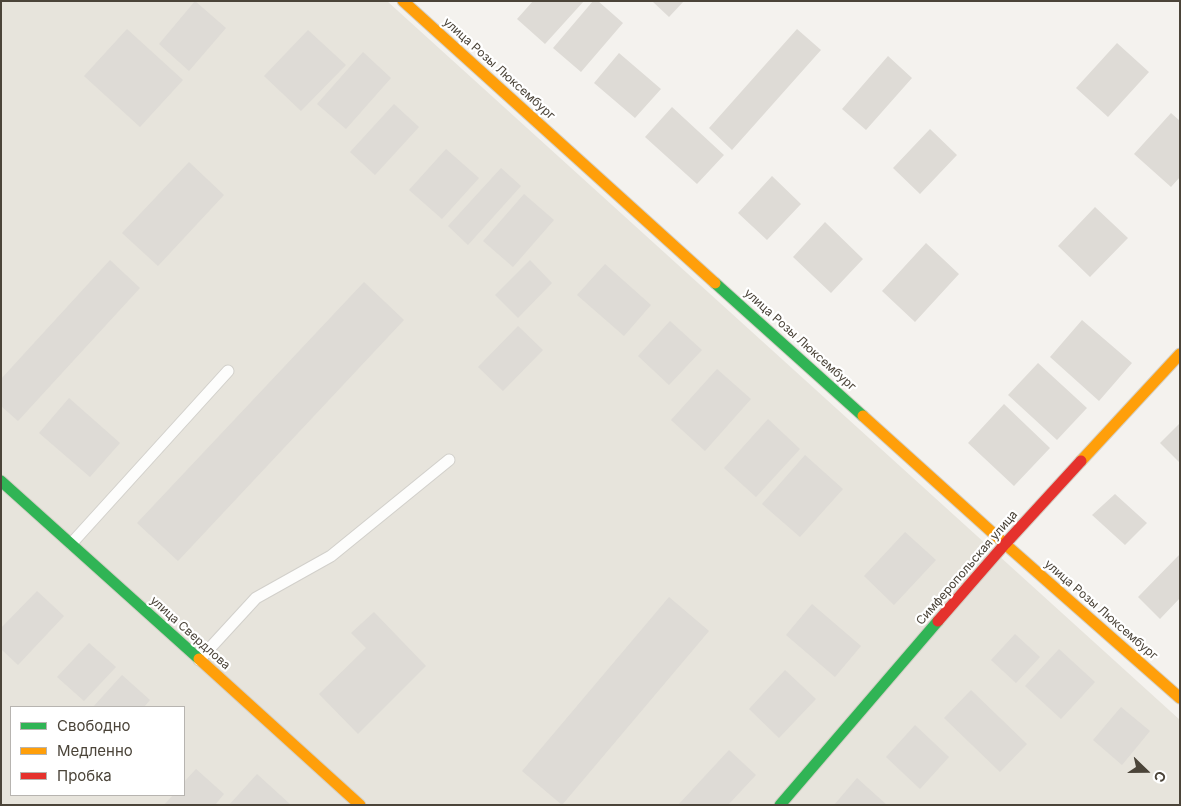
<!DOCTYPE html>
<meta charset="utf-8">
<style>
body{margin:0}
#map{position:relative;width:1181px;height:806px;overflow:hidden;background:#f4f2ee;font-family:Inter,sans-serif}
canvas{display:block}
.frame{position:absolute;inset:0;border:2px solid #4b4439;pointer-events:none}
.legend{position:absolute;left:10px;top:706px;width:175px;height:90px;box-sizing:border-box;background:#fff;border:1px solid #b7b4b0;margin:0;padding:6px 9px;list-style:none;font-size:15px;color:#4b4439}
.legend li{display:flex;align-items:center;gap:10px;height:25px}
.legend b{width:25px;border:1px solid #b7b4b0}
.north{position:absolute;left:1121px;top:746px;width:50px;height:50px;-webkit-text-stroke:4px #fff;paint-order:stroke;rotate:112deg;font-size:14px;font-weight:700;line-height:20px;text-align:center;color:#4b4439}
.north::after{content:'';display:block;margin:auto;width:18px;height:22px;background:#4b4439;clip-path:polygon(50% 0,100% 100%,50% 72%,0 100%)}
</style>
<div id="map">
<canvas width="1181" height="806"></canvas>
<div class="frame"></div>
<ul class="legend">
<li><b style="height:6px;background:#30b455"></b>Свободно</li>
<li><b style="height:6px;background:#ff9f0a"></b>Медленно</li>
<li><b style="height:6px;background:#e5322d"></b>Пробка</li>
</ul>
<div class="north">С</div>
</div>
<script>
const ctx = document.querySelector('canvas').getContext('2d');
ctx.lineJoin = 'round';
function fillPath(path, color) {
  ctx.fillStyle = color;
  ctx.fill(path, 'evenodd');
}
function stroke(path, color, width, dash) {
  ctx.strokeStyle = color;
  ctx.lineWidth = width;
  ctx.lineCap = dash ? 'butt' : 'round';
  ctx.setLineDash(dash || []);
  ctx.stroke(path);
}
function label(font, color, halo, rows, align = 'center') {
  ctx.font = font + ' Inter,sans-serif';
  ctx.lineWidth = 4.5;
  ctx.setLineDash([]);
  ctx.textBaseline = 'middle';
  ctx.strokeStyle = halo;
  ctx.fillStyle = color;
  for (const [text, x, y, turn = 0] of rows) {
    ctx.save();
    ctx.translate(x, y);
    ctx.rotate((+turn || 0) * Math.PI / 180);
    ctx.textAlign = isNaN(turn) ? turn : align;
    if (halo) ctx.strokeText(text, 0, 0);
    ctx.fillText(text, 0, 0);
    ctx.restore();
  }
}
fillPath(new Path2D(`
 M 1,1 L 387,1 L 1180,720 L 1180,805 L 1,805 ZM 11,707 L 184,707 L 184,795 L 11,795 Z`), '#e7e4dc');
fillPath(new Path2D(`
 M 195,1 L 226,28 L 189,71 L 159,44 Z
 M 533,1 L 584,1 L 545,44 L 517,19 Z
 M 593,1 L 598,1 L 623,23 L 581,72 L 553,48 Z
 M 652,1 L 684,1 L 669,17 Z
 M 127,29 L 183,80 L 140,127 L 84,76 Z
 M 797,29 L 821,50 L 732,150 L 709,128 Z
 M 308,30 L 346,65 L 301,111 L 264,76 Z
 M 1117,43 L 1149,72 L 1108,117 L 1076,88 Z
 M 363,52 L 391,78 L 346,129 L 317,104 Z
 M 619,53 L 661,89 L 635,118 L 594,83 Z
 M 888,56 L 912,78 L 866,130 L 842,109 Z
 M 394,104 L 419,127 L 375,175 L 350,152 Z
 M 672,107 L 724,155 L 697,184 L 645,137 Z
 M 1171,113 L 1180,121 L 1180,177 L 1171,187 L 1134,154 Z
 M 930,129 L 957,155 L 920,194 L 893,168 Z
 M 446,149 L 479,178 L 442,219 L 409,190 Z
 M 189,162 L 224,195 L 158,266 L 122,233 Z
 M 501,168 L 521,186 L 468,245 L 448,226 Z
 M 772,176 L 801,204 L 767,240 L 738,213 Z
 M 524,194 L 554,220 L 513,267 L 483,241 Z
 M 1095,207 L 1128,238 L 1090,277 L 1058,246 Z
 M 825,222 L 863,259 L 831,293 L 793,257 Z
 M 926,243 L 959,274 L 915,322 L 882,291 Z
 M 110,260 L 140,288 L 18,421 L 1,406 L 1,379 Z
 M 530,260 L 552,283 L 518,318 L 495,295 Z
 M 605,264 L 651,305 L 624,336 L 577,295 Z
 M 364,282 L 404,320 L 178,561 L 137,523 Z
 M 1082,320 L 1132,363 L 1099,401 L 1050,357 Z
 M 670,321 L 702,350 L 669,385 L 638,356 Z
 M 518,326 L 543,350 L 503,391 L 478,367 Z
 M 1038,363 L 1087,408 L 1057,440 L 1008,395 Z
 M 717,369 L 751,399 L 705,451 L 671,420 Z
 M 69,398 L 120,443 L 90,477 L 39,433 Z
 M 1004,404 L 1050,448 L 1014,486 L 968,443 Z
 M 768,419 L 800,449 L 756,497 L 724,468 Z
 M 1180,423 L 1180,463 L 1160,443 Z
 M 805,455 L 843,489 L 800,537 L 762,504 Z
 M 1115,494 L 1147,523 L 1125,545 L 1092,515 Z
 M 905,532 L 936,560 L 894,605 L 864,576 Z
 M 1180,554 L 1180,598 L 1160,619 L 1138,597 Z
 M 37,591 L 64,616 L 18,665 L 1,649 L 1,628 Z
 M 669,597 L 709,631 L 562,805 L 522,771 Z
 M 812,604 L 861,646 L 835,677 L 786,635 Z
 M 374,612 L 426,666 L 358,734 L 319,694 L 366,648 L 351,633 Z
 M 1015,634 L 1040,657 L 1016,683 L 991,660 Z
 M 89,643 L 116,667 L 84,701 L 57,677 Z
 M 1059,649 L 1095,682 L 1061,719 L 1025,686 Z
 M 785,670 L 816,699 L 779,738 L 749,709 Z
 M 122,675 L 150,700 L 144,707 L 93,707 Z
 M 971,690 L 1027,744 L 1000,772 L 944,718 Z
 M 1121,707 L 1150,731 L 1122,765 L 1093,740 Z
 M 915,725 L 949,757 L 920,789 L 886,757 Z
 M 729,750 L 756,775 L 728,805 L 678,805 Z
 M 196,769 L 224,794 L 215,805 L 164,805 L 173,795 L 184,795 L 184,782 Z
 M 257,774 L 291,805 L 229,805 Z
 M 857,778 L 887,805 L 834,805 Z`), '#dedbd6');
const lane = new Path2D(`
 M 71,544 L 228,371
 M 199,660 L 256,598 L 331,556 L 449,460`);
const fast = new Path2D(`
 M 715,283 L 863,416
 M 1,481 L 199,659
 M 780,805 L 938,621`);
const slow = new Path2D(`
 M 403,1 L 715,283
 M 863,416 L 1005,544 L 1180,698
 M 1081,461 L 1180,354
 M 199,659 L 360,805`);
const jam = new Path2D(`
 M 938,621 L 1005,544 L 1081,461`);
stroke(lane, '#d2d0cb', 13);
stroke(fast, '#d3cfc5', 13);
stroke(slow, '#d3cfc5', 13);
stroke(jam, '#d3cfc5', 13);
stroke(lane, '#fdfdfc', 11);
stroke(fast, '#30b455', 11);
stroke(slow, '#ff9f0a', 11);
stroke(jam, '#e5322d', 11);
label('12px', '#4b4439', '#fff', [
 ["улица Розы Люксембург",499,69,42],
 ["улица Розы Люксембург",800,340,42],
 ["Симферопольская улица",967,568,-49],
 ["улица Розы Люксембург",1101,610,41],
 ["улица Свердлова",190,633,42]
]);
</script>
